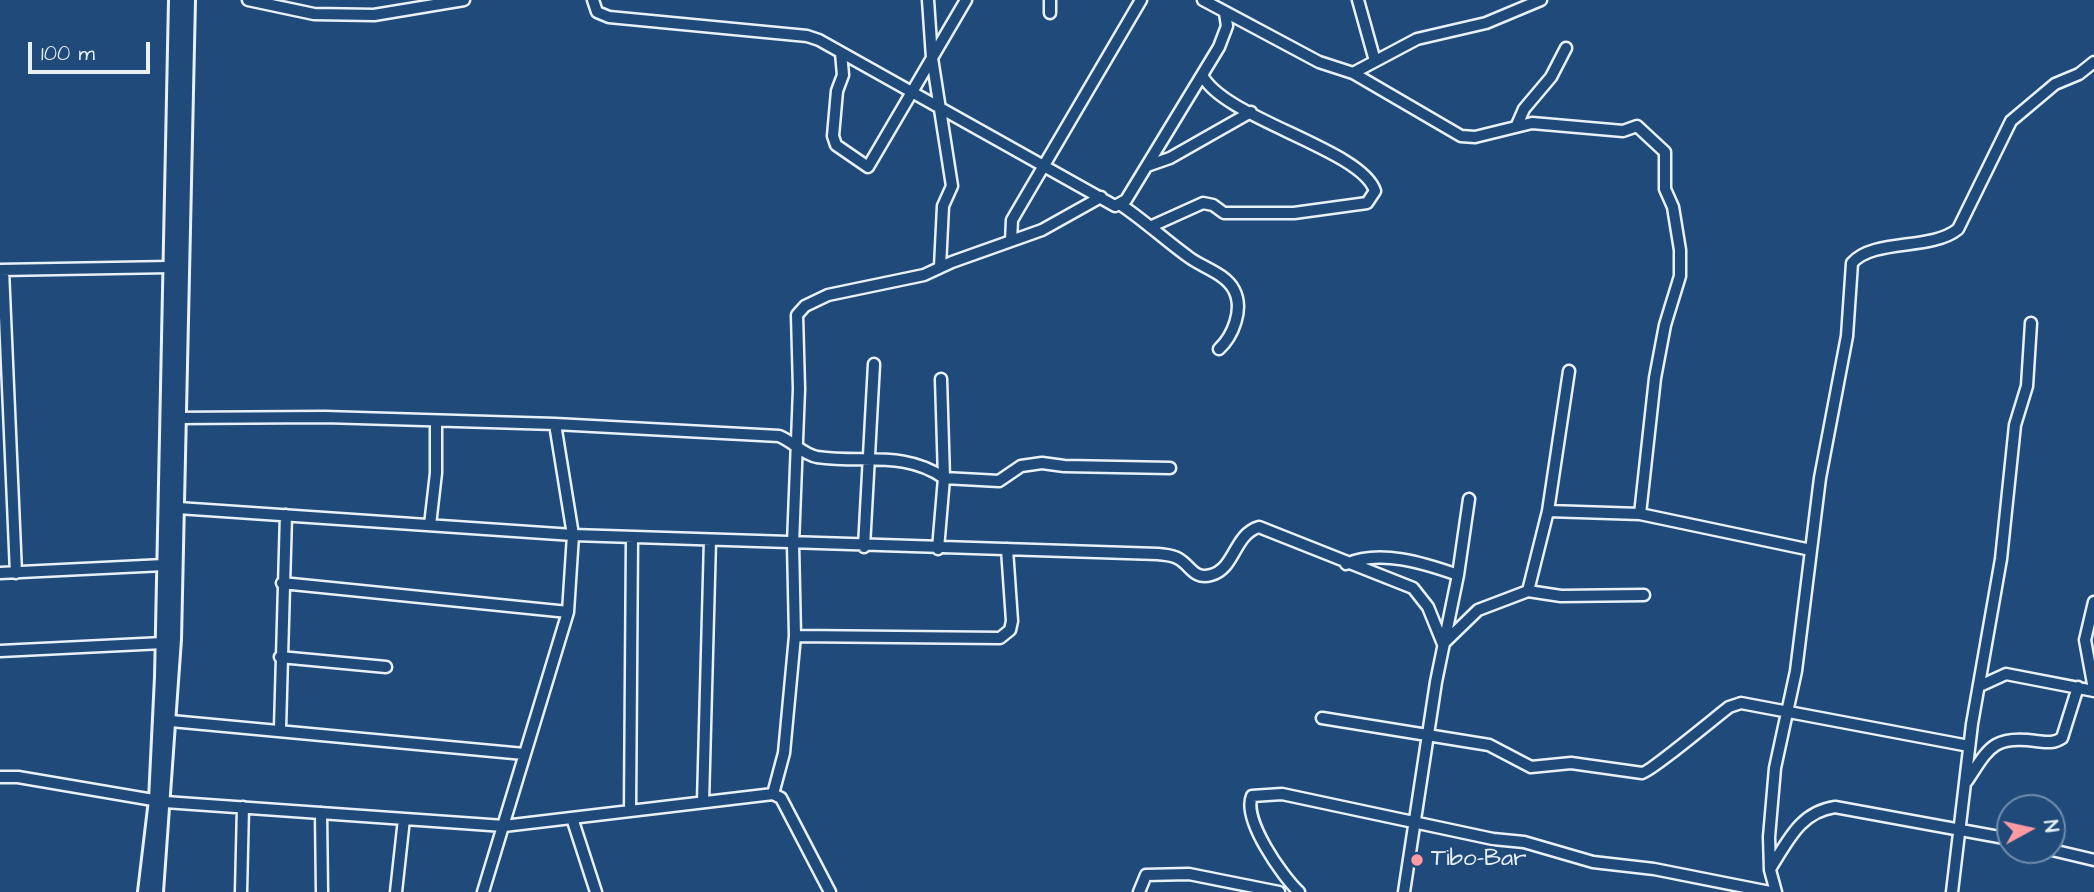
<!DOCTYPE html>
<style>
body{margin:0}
#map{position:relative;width:2094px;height:892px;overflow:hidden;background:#1f4a7a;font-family:"Architects Daughter",sans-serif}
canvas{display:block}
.north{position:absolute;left:1996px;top:794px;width:70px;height:70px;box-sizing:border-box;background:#1f4a7a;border:2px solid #6f8dac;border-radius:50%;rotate:82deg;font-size:19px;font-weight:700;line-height:28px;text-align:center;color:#e8f1f8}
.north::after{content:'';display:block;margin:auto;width:24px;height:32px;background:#ff9aa2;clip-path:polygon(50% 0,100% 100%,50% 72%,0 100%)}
.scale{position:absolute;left:28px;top:42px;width:122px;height:32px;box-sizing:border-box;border:4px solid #e8f1f8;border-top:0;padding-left:9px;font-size:21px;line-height:24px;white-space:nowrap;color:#e8f1f8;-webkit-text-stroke:5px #1f4a7a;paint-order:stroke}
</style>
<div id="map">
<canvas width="2094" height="892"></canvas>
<div class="north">N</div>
<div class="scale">100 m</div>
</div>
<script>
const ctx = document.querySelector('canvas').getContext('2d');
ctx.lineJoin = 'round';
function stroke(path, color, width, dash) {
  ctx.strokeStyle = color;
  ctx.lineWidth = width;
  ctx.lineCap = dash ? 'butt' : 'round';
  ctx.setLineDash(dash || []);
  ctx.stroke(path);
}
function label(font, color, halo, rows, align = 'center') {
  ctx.font = font + ' "Architects Daughter",sans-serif';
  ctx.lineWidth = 5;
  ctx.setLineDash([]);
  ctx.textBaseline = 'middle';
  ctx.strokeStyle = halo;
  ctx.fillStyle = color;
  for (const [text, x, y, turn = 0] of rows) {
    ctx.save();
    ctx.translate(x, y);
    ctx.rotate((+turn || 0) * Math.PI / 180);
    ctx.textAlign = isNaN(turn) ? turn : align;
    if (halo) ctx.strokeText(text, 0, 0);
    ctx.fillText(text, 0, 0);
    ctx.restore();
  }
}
const minor = new Path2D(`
 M 248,0 L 314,14 L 374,15 L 464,0
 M 593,0 L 597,12 L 609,17 L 807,36 L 819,40 L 1115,206 L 1126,200 L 1219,47 L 1227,26 L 1225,13
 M 928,0 L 932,58 L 952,186 L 943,206 L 940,267
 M 1050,0 L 1050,13
 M 1203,0 L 1319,62 L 1353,73 L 1417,39 L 1486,23 L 1541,0
 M 1358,0 L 1375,61
 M 841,53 L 843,75 L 837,91 L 833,136 L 836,145 L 868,167 L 966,0
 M 1353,73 L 1461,136 L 1475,137 L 1532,123 L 1623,131 L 1637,126 L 1665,152 L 1665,189 L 1673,207 L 1680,250 L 1680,276 L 1665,325 L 1655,378 L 1640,514
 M 1517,125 L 1524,109 L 1551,77 L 1566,48
 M 1147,166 L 1170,158 L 1251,112
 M 1121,205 C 1145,221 1166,241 1190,258 C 1204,268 1226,274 1234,290 C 1244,309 1233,336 1219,349
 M 1152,226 L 1203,203 L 1213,205 L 1224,213 L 1294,213 L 1367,203 L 1375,191 C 1362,149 1224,119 1202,75
 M 1011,241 L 1012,220 L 1141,0
 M 0,270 L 170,267
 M 3,270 L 16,573
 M 941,379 L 944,478 L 999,481 L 1021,466 L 1042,463 L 1064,466 L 1170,468
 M 173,418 L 325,417 L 555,424 L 779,436 C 794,442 802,454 817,457 C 863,464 903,450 944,478 L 938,549
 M 178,508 L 573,535 L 1158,554 C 1165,555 1173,555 1179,559 C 1191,566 1194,580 1211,575 C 1235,569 1234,534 1259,527 L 1413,588 L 1428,607 L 1443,644 L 1478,610 L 1528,591 L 1548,511 L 1569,371
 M 1548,511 L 1640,514 L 1811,550
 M 430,525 L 436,473 L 436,421
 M 864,547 L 874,364
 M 1346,564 C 1380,549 1424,563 1458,575
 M 0,573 L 164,565
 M 282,583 L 568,612
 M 1528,591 L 1561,596 L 1644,595
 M 2094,602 L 2085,640 L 2094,689
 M 795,636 L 1000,638 L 1010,630 L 1012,621 L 1007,549
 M 0,651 L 163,643
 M 280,657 L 386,667
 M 1982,685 L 2006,674 L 2094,691
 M 1322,718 L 1489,745 L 1531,767 L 1571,763 L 1642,773 C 1650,772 1716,717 1729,707 L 1741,703 L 1969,746
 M 171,721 L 524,754
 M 280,728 L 286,515
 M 0,777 L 18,777 L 165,802 L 504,826 L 773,794 L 781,798 L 830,892
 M 1967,781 C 1989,748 1993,735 2036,741 C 2046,742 2053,744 2062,738 L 2078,687
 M 773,794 L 784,753 L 795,636 L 793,544 L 799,389 L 797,315 L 805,306 L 828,295 L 924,275 L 952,262 L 1042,230 L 1101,197
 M 703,802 L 710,540
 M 630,811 L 632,537
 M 321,813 L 322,892
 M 572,818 L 596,892
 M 2052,850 L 2094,860
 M 1770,869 C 1788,841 1800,812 1835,807 L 2010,839
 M 241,892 L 243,807
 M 396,892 L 404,819
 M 483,892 L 568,612 L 573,535 L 555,424
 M 1139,892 L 1146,875 L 1189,874 L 1279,892
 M 1299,892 C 1282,876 1242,819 1252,796 L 1282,794 L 1493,839 L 1524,842 L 1593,862 L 1654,869 L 1770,892
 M 1404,892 L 1436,682 L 1458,575 L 1469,499
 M 1776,892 L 1770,870 L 1769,837 L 1775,768 L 1796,671 L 1820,478 L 1847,336 L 1852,263 C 1874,238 1931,251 1958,229 L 2011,121 L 2055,84 L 2079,74 L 2094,62
 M 1952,892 L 1972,724 L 2001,559 L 2015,425 L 2027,386 L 2031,323`);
const major = new Path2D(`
 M 145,892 L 156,800 L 162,677 L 176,0
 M 156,892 L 174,639 L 188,0`);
stroke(minor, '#e8f1f8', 15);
stroke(major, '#e8f1f8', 18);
stroke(minor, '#1f4a7a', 10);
stroke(major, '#1f4a7a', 12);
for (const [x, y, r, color] of [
 [1417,860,7,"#ff9aa2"]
]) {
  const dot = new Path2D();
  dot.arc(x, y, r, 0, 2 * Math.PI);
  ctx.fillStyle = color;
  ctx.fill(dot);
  stroke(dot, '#1f4a7a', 2.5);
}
label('24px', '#e8f1f8', '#1f4a7a', [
 ["Tibo-Bar",1431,860]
], 'left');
</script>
